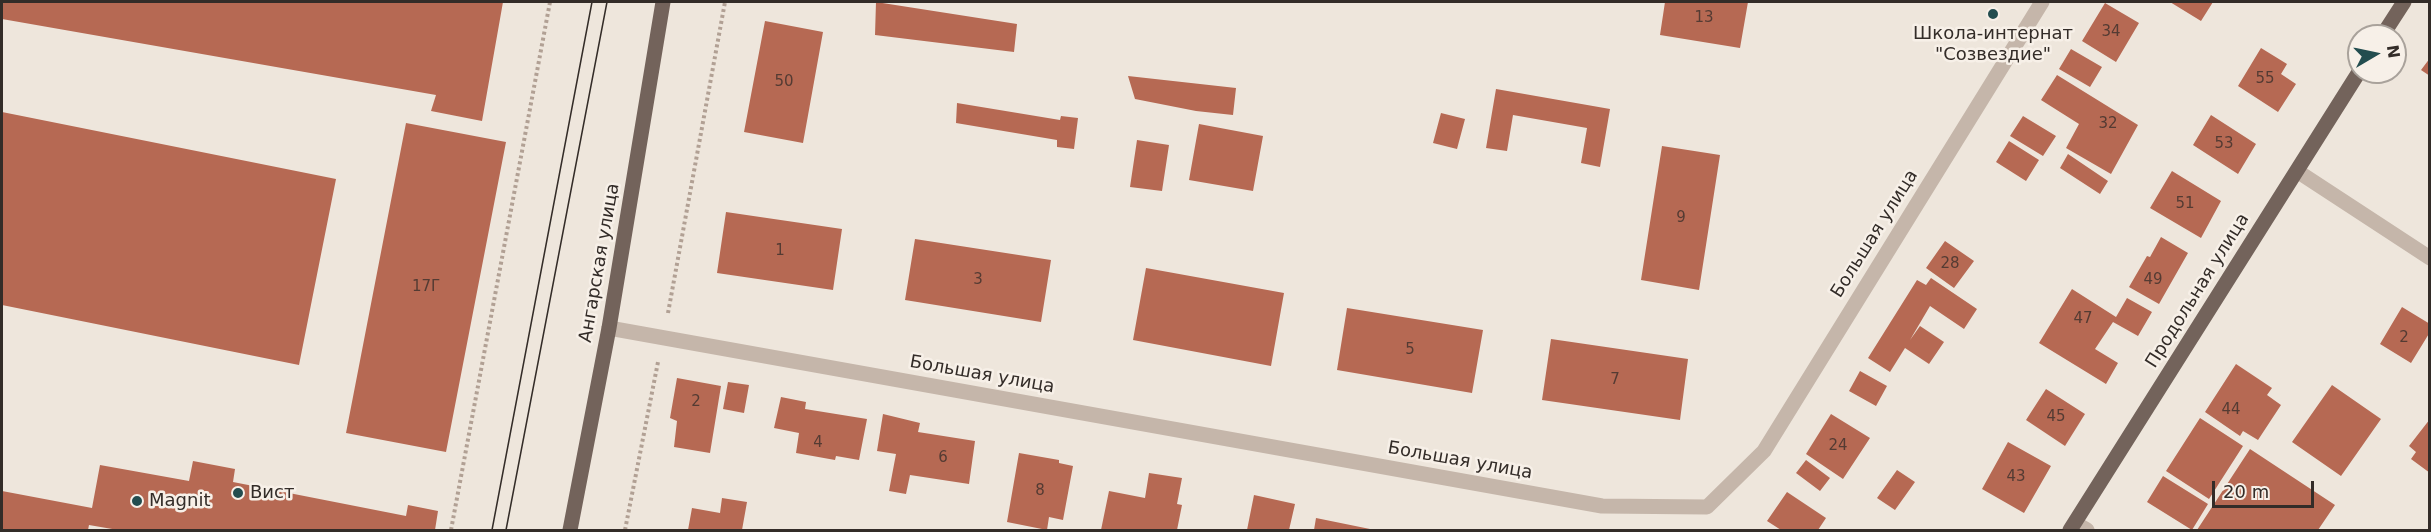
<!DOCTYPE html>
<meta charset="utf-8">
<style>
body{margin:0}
#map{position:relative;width:2431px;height:532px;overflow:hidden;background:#eee6dc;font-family:"DejaVu Sans",sans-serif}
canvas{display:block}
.frame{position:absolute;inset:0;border:3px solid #332c28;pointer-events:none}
.north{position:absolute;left:2347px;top:24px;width:60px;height:60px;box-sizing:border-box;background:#f7f0e8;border:2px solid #a9a29b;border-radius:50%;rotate:81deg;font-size:16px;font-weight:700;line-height:24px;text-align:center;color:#332c28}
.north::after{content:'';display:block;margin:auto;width:21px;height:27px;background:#234d4f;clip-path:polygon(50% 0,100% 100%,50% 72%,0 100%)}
.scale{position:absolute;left:2212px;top:481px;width:102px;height:27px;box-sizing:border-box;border:3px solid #332c28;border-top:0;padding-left:8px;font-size:18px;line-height:21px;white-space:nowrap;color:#332c28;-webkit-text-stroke:4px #f7f0e8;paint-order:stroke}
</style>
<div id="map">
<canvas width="2431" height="532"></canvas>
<div class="frame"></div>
<div class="north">N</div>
<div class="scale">20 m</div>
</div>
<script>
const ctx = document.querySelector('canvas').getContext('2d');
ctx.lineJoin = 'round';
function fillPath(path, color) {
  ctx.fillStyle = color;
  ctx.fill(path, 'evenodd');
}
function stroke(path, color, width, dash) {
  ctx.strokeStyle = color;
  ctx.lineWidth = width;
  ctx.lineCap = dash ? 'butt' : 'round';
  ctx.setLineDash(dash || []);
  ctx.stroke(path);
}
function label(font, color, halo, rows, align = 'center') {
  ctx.font = font + ' "DejaVu Sans",sans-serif';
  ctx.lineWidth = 5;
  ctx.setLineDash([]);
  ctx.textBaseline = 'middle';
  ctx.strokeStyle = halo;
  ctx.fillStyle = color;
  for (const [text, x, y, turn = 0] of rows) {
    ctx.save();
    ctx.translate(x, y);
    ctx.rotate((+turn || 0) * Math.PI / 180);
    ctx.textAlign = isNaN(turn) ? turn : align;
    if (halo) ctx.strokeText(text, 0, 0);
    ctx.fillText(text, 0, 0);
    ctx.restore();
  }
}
fillPath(new Path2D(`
 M 2,2 L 503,2 L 482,121 L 431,111 L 436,95 L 2,19 Z
 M 876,2 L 1017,24 L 1014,52 L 875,35 Z
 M 1665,2 L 1748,2 L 1740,48 L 1660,35 Z
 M 2170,2 L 2213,2 L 2201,21 Z
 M 2105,3 L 2139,23 L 2116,62 L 2082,41 Z
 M 765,21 L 823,32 L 803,143 L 744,132 Z
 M 2261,48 L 2287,64 L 2281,74 L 2296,84 L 2278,112 L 2238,86 Z
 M 2071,49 L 2102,67 L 2090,87 L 2059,69 Z
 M 2430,58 L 2430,76 L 2421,70 Z
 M 2057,75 L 2138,125 L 2111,174 L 2066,148 L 2079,124 L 2041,100 Z
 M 1128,76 L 1236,88 L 1233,115 L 1196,111 L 1135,99 Z
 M 1496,89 L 1610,109 L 1600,167 L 1581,163 L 1587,128 L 1513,115 L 1507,151 L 1486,148 Z
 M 957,103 L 1060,120 L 1061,116 L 1078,118 L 1074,149 L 1057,147 L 1057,140 L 956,123 Z
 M 2,112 L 336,179 L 299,365 L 2,305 Z
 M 1441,113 L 1465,119 L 1457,149 L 1433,143 Z
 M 2211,115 L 2256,144 L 2238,174 L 2193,145 Z
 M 2023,116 L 2056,136 L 2043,156 L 2010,136 Z
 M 406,123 L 506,142 L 446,452 L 346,433 Z
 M 1199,124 L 1263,136 L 1253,191 L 1189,180 Z
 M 1137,140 L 1169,145 L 1162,191 L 1130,187 Z
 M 2009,141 L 2039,160 L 2026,181 L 1996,162 Z
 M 1662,146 L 1720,155 L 1699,290 L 1641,280 Z
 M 2068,154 L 2108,181 L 2100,194 L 2060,168 Z
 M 2172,171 L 2221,201 L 2201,238 L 2150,208 Z
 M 726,212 L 842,229 L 833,290 L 717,273 Z
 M 2161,237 L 2188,253 L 2159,304 L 2129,287 L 2147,256 L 2150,257 Z
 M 915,239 L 1051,260 L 1041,322 L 905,300 Z
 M 1945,241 L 1974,261 L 1954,288 L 1926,268 Z
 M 1146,268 L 1284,293 L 1271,366 L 1133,340 Z
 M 1931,278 L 1977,309 L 1964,329 L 1930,306 L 1910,340 L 1920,326 L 1944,342 L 1929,364 L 1905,348 L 1890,372 L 1868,358 L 1917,280 L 1926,285 Z
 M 2072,289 L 2116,317 L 2127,298 L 2152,312 L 2138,336 L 2113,322 L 2095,349 L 2118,363 L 2106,384 L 2039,343 Z
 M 2402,307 L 2430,324 L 2430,332 L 2411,363 L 2380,344 Z
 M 1347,308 L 1483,330 L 1472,393 L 1337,370 Z
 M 1551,339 L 1688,359 L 1680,420 L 1542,400 Z
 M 2236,364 L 2272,388 L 2267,395 L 2281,405 L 2258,440 L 2243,431 L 2240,436 L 2205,412 Z
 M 1860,371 L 1887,386 L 1876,406 L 1849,391 Z
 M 677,378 L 721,386 L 710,453 L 674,447 L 677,421 L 670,418 Z
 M 728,382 L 749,385 L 744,413 L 723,409 Z
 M 2332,385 L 2381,419 L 2341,476 L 2292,442 Z
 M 2046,389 L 2085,414 L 2065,446 L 2026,420 Z
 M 781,397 L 806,402 L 805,409 L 867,419 L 859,460 L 836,456 L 835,460 L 796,453 L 799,433 L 774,428 Z
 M 883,414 L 920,423 L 918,432 L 975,441 L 969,484 L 910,475 L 906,494 L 889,491 L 896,454 L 877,451 Z
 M 1831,414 L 1870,438 L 1843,479 L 1806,454 Z
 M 2200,418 L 2243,446 L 2209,499 L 2166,471 Z
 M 2430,419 L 2430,473 L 2411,459 L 2416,452 L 2409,446 Z
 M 2008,442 L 2051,466 L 2024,513 L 1982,489 Z
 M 2250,449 L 2335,505 L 2318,530 L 2197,530 Z
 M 1019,453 L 1059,460 L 1059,463 L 1073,466 L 1063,520 L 1049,517 L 1047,530 L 1007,522 Z
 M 1806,460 L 1830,478 L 1820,491 L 1796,473 Z
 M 193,461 L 235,469 L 233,482 L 406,516 L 408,505 L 438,511 L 435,530 L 118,530 L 89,525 L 88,530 L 2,530 L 2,491 L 92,508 L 100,465 L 189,481 Z
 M 1897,470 L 1915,482 L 1895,510 L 1877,498 Z
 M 1149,473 L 1182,478 L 1177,504 L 1182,505 L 1177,530 L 1101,530 L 1109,491 L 1145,498 Z
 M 2163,476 L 2208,504 L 2192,530 L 2147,502 Z
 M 1787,492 L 1826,518 L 1818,530 L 1781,530 L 1767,521 Z
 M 1254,495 L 1295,504 L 1289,530 L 1247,530 Z
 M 722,498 L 747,502 L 742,530 L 688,530 L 692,508 L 720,513 Z
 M 1316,518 L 1370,529 L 1370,530 L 1314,530 Z`), '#b66953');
stroke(new Path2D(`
 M 668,313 L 725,2
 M 451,530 L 550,2
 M 625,530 L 658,362`), '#b1a094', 4, [3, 3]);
stroke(new Path2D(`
 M 2297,171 L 2430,258
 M 609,328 L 1602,506 L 1707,507 L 1764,451 L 2042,2
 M 2075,523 L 2087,530`), '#c5b6aa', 15);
stroke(new Path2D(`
 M 2382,36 L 2404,2
 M 570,530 L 609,328 L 663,2
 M 2070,530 L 2359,72`), '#73635b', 15);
stroke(new Path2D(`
 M 492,530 L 592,2
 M 506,530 L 607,2`), '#332c28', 1.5);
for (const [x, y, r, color] of [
 [1993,14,6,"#234d4f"],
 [238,493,6,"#234d4f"],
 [137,501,6,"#234d4f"]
]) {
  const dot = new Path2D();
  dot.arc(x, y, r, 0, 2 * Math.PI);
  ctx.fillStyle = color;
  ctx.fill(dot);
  stroke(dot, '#f7f0e8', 2);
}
label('15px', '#543b33', null, [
 ["13",1704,18],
 ["34",2111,32],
 ["55",2265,79],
 ["50",784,82],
 ["32",2108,124],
 ["53",2224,144],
 ["51",2185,204],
 ["9",1681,218],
 ["1",780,251],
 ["28",1950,264],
 ["3",978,280],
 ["49",2153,280],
 ["17Г",426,287],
 ["47",2083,319],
 ["2",2404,338],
 ["5",1410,350],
 ["7",1615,380],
 ["2",696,402],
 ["44",2231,410],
 ["45",2056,417],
 ["4",818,443],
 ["24",1838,446],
 ["6",943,458],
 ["43",2016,477],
 ["8",1040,491]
]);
label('18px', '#332c28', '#f7f0e8', [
 ["Школа-интернат",1993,34,"center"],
 ["\"Созвездие\"",1993,55,"center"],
 ["Вист",250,493],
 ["Magnit",149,501]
], 'left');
label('18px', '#332c28', '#f7f0e8', [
 ["Большая улица",1875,234,-58],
 ["Ангарская улица",600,263,-80],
 ["Продольная улица",2198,291,-58],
 ["Большая улица",982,375,10],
 ["Большая улица",1460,461,10]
]);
</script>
